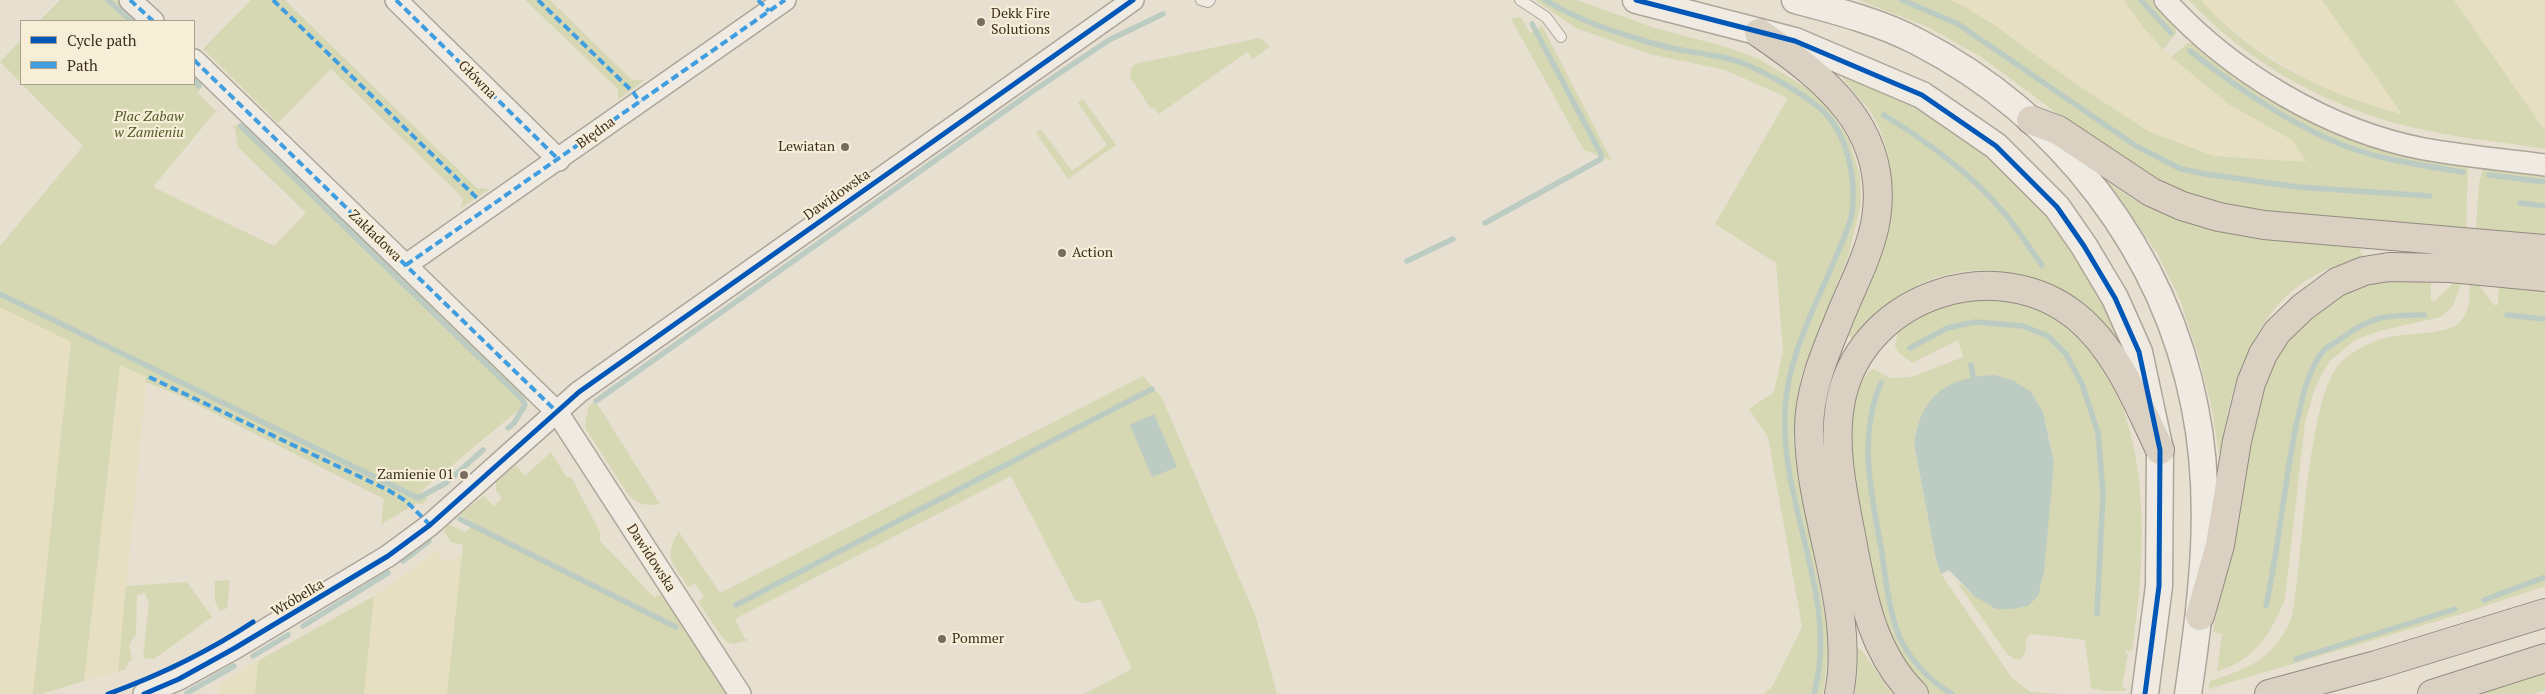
<!DOCTYPE html>
<meta charset="utf-8">
<style>
body{margin:0}
#map{position:relative;width:2545px;height:694px;overflow:hidden;background:#e7e0d1;font-family:"PT Serif",serif}
canvas{display:block}
.legend{position:absolute;left:20px;top:20px;width:175px;height:65px;box-sizing:border-box;background:#f7eed8;border:1px solid #ada18e;margin:0;padding:6px 9px;list-style:none;font-size:15px;color:#3d2e20}
.legend li{display:flex;align-items:center;gap:10px;height:25px}
.legend b{width:25px;border:1px solid #ada18e}
</style>
<div id="map">
<canvas width="2545" height="694"></canvas>
<ul class="legend">
<li><b style="height:6px;background:#0057b8"></b>Cycle path</li>
<li><b style="height:6px;background:#3f9de0"></b>Path</li>
</ul>
</div>
<script>
const ctx = document.querySelector('canvas').getContext('2d');
ctx.lineJoin = 'round';
function fillPath(path, color) {
  ctx.fillStyle = color;
  ctx.fill(path, 'evenodd');
}
function stroke(path, color, width, dash) {
  ctx.strokeStyle = color;
  ctx.lineWidth = width;
  ctx.lineCap = dash ? 'butt' : 'round';
  ctx.setLineDash(dash || []);
  ctx.stroke(path);
}
function label(font, color, halo, rows, align = 'center') {
  ctx.font = font + ' "PT Serif",serif';
  ctx.lineWidth = 4.5;
  ctx.setLineDash([]);
  ctx.textBaseline = 'middle';
  ctx.strokeStyle = halo;
  ctx.fillStyle = color;
  for (const [text, x, y, turn = 0] of rows) {
    ctx.save();
    ctx.translate(x, y);
    ctx.rotate((+turn || 0) * Math.PI / 180);
    ctx.textAlign = isNaN(turn) ? turn : align;
    if (halo) ctx.strokeText(text, 0, 0);
    ctx.fillText(text, 0, 0);
    ctx.restore();
  }
}
fillPath(new Path2D(`
 M 1950,0 L 2124,0 L 2157,45 L 2230,105 L 2292,140 L 2307,162 L 2214,156 L 2150,132 L 2074,83 L 1997,27 Z
 M 2201,0 L 2322,0 L 2403,114 L 2359,103 L 2314,83 L 2256,48 L 2213,14 Z
 M 2454,0 L 2545,0 L 2545,131 L 2500,67 Z
 M 0,307 L 71,342 L 33,694 L 0,694 Z
 M 120,365 L 147,378 L 118,672 L 84,681 Z
 M 440,549 L 441,560 L 452,561 L 457,555 L 462,555 L 447,694 L 364,694 L 374,596 Z
 M 258,661 L 255,694 L 219,694 L 220,684 Z`), '#e6dfc2');
fillPath(new Path2D(`
 M 60,0 L 116,0 L 138,21 L 39,21 Z
 M 251,0 L 285,0 L 477,188 L 490,189 L 461,208 L 463,198 L 331,69 L 278,123 L 203,49 Z
 M 525,0 L 550,0 L 632,80 L 645,80 L 618,100 L 618,89 Z
 M 1535,0 L 1576,0 L 1655,28 L 1726,47 L 1759,59 L 1810,90 L 1824,102 L 1849,140 L 1860,175 L 1861,204 L 1848,257 L 1801,376 L 1793,439 L 1827,628 L 1828,654 L 1823,694 L 1763,694 L 1772,687 L 1802,627 L 1768,437 L 1749,409 L 1774,392 L 1783,351 L 1776,263 L 1715,224 L 1788,98 L 1725,70 L 1649,54 L 1576,28 Z
 M 1858,0 L 1950,0 L 1967,8 L 1997,27 L 2074,83 L 2150,132 L 2214,156 L 2306,162 L 2292,140 L 2230,105 L 2171,57 L 2188,43 L 2195,44 L 2233,73 L 2468,166 L 2466,228 L 2436,229 L 2335,220 L 2213,205 L 2179,192 L 2138,169 L 2083,133 L 1983,58 L 1926,26 Z
 M 2124,0 L 2153,0 C 2163,9 2176,19 2176,33 L 2163,50 L 2143,27 Z
 M 2189,0 L 2201,0 C 2252,59 2327,95 2402,114 L 2322,0 L 2454,0 L 2545,131 L 2545,149 C 2493,141 2439,136 2388,121 C 2313,99 2242,57 2189,0 Z
 M 1521,17 L 1530,33 L 1542,26 L 1612,161 L 1584,150 L 1511,19 Z
 M 1259,38 L 1270,46 L 1253,59 L 1247,52 L 1159,114 L 1154,107 L 1151,109 L 1130,77 L 1131,68 L 1135,64 Z
 M 21,40 L 21,83 L 0,62 Z
 M 1840,74 C 1861,83 1883,90 1904,100 C 1989,141 2055,215 2101,296 C 2109,310 2114,327 2120,342 C 2064,271 1967,244 1890,302 C 1882,308 1874,315 1868,322 C 1862,328 1859,335 1853,340 L 1849,336 L 1849,329 C 1876,260 1911,198 1877,123 C 1868,104 1851,91 1840,74 Z
 M 194,75 L 203,84 L 198,93 L 216,111 L 153,187 L 274,246 L 306,213 L 238,147 L 235,129 L 232,126 L 244,123 L 526,396 L 527,410 L 516,412 L 420,492 L 428,498 L 421,505 L 418,503 L 381,524 L 384,499 L 178,395 L 146,382 L 146,377 L 120,365 L 84,681 L 41,694 L 33,694 L 71,342 L 0,307 L 0,246 L 83,146 L 22,84 L 194,84 Z
 M 1083,99 L 1116,145 L 1068,179 L 1036,133 L 1041,129 L 1072,171 L 1107,145 L 1078,103 Z
 M 2483,167 L 2545,176 L 2545,236 L 2476,229 L 2479,184 Z
 M 2108,182 L 2133,199 L 2197,226 L 2289,241 L 2359,247 L 2363,258 C 2349,263 2332,266 2319,273 C 2269,298 2244,351 2230,402 C 2225,419 2225,438 2219,454 L 2212,409 L 2199,358 L 2179,297 L 2157,253 Z
 M 2391,278 L 2431,280 L 2431,300 L 2434,301 L 2456,281 L 2462,281 L 2453,306 L 2441,317 L 2379,331 L 2355,340 L 2330,361 L 2322,374 L 2314,391 L 2305,423 L 2285,599 C 2271,634 2254,661 2217,671 L 2222,634 L 2213,632 L 2244,463 L 2262,388 L 2273,361 L 2286,340 L 2331,297 L 2359,285 Z
 M 2499,283 L 2545,286 L 2545,586 L 2461,614 L 2208,689 L 2210,681 C 2251,668 2273,659 2292,617 C 2303,562 2306,397 2341,362 C 2352,352 2369,342 2384,338 C 2401,333 2445,335 2458,324 C 2470,313 2469,300 2470,285 L 2479,285 L 2494,305 L 2498,305 Z
 M 1989,297 C 2003,300 2021,300 2034,305 C 2046,310 2073,327 2082,335 C 2088,341 2093,350 2097,357 C 2153,439 2146,557 2132,651 L 2126,650 L 2125,654 L 2128,655 L 2122,687 L 2126,688 L 2126,691 L 2103,691 L 2091,688 L 2085,640 L 2031,634 L 2027,637 L 2025,653 L 2020,659 L 2014,659 L 2007,654 L 1959,585 L 1961,584 L 1974,596 L 2054,462 C 2046,425 2047,404 2014,381 L 1917,426 L 1914,445 L 1936,560 L 1941,574 L 2012,678 L 2030,692 L 2064,694 L 1930,694 C 1902,672 1889,636 1877,603 C 1871,587 1870,568 1866,551 C 1856,500 1839,441 1859,390 C 1862,382 1865,373 1873,369 L 1891,378 L 1912,377 L 1963,357 L 1958,340 L 1912,363 L 1899,353 L 1895,346 L 1898,331 L 1940,306 Z
 M 1143,376 L 1162,398 L 1256,617 L 1277,694 L 1084,694 L 1132,669 L 1100,599 C 1090,603 1085,605 1075,600 L 1011,476 L 735,619 L 745,639 L 749,640 L 733,644 L 725,641 L 698,602 L 704,597 L 695,583 L 688,587 C 673,563 662,558 679,532 L 720,593 Z
 M 594,401 L 600,408 L 660,504 C 648,506 640,505 630,497 L 585,428 L 588,407 Z
 M 551,452 L 567,478 L 571,477 L 600,532 L 600,541 L 654,597 L 665,593 L 730,694 L 447,694 L 463,545 L 451,542 L 444,531 L 448,524 L 465,532 L 475,524 L 459,514 L 484,496 L 494,506 L 502,498 L 496,491 L 496,482 L 516,465 L 525,476 Z
 M 230,580 L 227,608 L 220,611 L 215,601 L 215,581 Z
 M 187,582 L 212,617 L 154,659 L 143,658 L 149,602 L 145,593 L 137,595 L 136,634 L 129,645 L 132,660 L 129,661 L 126,669 L 118,672 L 126,586 Z
 M 374,596 L 364,694 L 255,694 L 258,661 Z
 M 1857,648 L 1862,650 L 1892,694 L 1855,694 L 1858,671 Z
 M 2545,670 L 2545,690 L 2533,694 L 2473,694 Z`), '#d6d7b3');
fillPath(new Path2D(`
 M 1995,375 L 2014,381 L 2031,392 L 2043,412 L 2054,462 L 2044,572 L 2038,596 L 2028,606 L 2013,609 L 1996,609 L 1974,596 L 1949,570 L 1941,574 L 1936,560 L 1914,444 C 1921,395 1947,377 1995,375 Z
 M 1154,414 L 1177,467 L 1152,477 L 1130,425 Z`), '#bcccc2');
stroke(new Path2D(`
 M 108,0 L 131,21
 M 1545,0 C 1581,22 1620,34 1659,45 C 1685,53 1714,53 1740,62 C 1763,71 1809,96 1826,114 C 1849,139 1856,180 1852,213 C 1849,230 1839,248 1833,264 C 1813,311 1787,359 1785,411 C 1780,506 1840,600 1814,694
 M 1902,0 L 1958,24 L 2136,146 L 2181,169 L 2205,174 L 2298,187 L 2430,196
 M 2141,0 L 2171,33
 M 2190,51 C 2235,86 2281,118 2333,141 C 2373,159 2420,165 2463,172
 M 194,80 L 199,86
 M 1884,115 C 1929,143 1972,174 2006,215 C 2019,231 2030,249 2042,265
 M 241,126 L 522,399 L 525,405 L 514,423 L 508,428
 M 2489,175 L 2545,182
 M 2520,203 L 2545,206
 M 1485,223 L 1601,159 L 1601,154 L 1532,24
 M 1407,261 L 1453,239
 M 0,294 L 418,498 L 446,483 L 483,450
 M 2507,315 L 2545,319
 M 1910,348 L 1947,328 L 1975,322 L 2023,326 L 2048,336 L 2066,354 L 2082,384 L 2098,433 L 2103,494 L 2097,614
 M 1971,365 L 1973,376
 M 1881,383 C 1857,439 1872,496 1882,554 C 1886,581 1889,610 1899,636 C 1908,658 1931,682 1952,694
 M 596,401 L 1036,89 L 1109,40 L 1163,14
 M 460,519 L 676,627
 M 403,561 L 429,541
 M 2484,600 L 2545,577
 M 736,605 L 1152,389
 M 2266,606 C 2279,547 2284,485 2296,426 C 2302,401 2306,375 2321,354 C 2324,348 2333,344 2339,340 C 2371,316 2385,315 2424,315
 M 303,626 L 388,573
 M 253,656 L 288,635
 M 2296,659 L 2455,609
 M 187,693 L 234,666`), '#bcccc2', 5.5);
const service = new Path2D(`
 M 1201,0 L 1208,2 L 1210,0
 M 1520,0 L 1546,17 L 1561,37`);
const minor = new Path2D(`
 M 130,0 L 153,21
 M 396,0 L 559,160
 M 2165,0 C 2230,72 2329,131 2424,149 C 2464,156 2505,160 2545,165
 M 194,60 L 557,412 L 740,694
 M 406,265 L 785,0
 M 144,694 L 179,679 L 235,648 L 388,556 L 430,525 L 579,392 L 1133,0`);
const tertiary = new Path2D(`
 M 1636,0 L 1795,41 L 1922,95 L 1996,146 L 2057,207 L 2084,246 L 2115,298 L 2139,352 L 2160,450 L 2159,586 L 2145,694
 M 1795,0 C 1837,11 1880,22 1918,42 C 2060,115 2165,252 2195,408 C 2214,502 2202,601 2188,694`);
const motorway = new Path2D(`
 M 1759,33 C 1825,78 1890,129 1876,219 C 1870,255 1850,290 1837,324 C 1823,358 1809,393 1809,429 C 1809,517 1856,607 1839,694
 M 2031,120 L 2058,130 L 2151,192 L 2182,206 L 2219,217 L 2264,225 L 2545,249
 M 2200,616 L 2220,545 L 2237,441 L 2251,383 L 2263,354 L 2277,332 L 2303,307 L 2337,282 L 2364,271 L 2389,267 L 2450,268 L 2545,277
 M 1914,694 C 1875,655 1864,604 1854,551 C 1845,501 1830,446 1842,395 C 1866,294 1998,252 2077,317 C 2117,350 2138,404 2160,450
 M 2269,694 L 2376,665 L 2545,613
 M 2432,694 L 2545,658`);
stroke(service, '#ada599', 12);
stroke(minor, '#ada599', 24);
stroke(tertiary, '#ada599', 29);
stroke(motorway, '#928b80', 30);
stroke(service, '#efebe3', 10);
stroke(minor, '#efebe3', 21);
stroke(tertiary, '#efebe3', 26);
stroke(motorway, '#dad1c2', 28);
stroke(new Path2D(`
 M 130,0 L 153,21
 M 273,0 L 479,200
 M 396,0 L 559,160
 M 538,0 L 633,92 L 640,102
 M 758,0 L 769,11
 M 194,60 L 557,412
 M 406,265 L 785,0
 M 149,377 L 388,490 L 406,501 L 430,525`), '#3f9de0', 4, [8, 4]);
stroke(new Path2D(`
 M 1636,0 L 1795,41 L 1922,95 L 1996,146 L 2057,207 L 2084,246 L 2115,298 L 2139,352 L 2160,450 L 2159,586 L 2145,694
 M 108,694 C 160,675 208,652 253,622
 M 144,694 L 179,679 L 235,648 L 388,556 L 430,525 L 579,392 L 1133,0`), '#0057b8', 5);
for (const [x, y, r, color] of [
 [981,22,5,"#786c5e"],
 [845,147,5,"#786c5e"],
 [1062,253,5,"#786c5e"],
 [464,475,5,"#786c5e"],
 [942,639,5,"#786c5e"]
]) {
  const dot = new Path2D();
  dot.arc(x, y, r, 0, 2 * Math.PI);
  ctx.fillStyle = color;
  ctx.fill(dot);
  stroke(dot, '#f7eed8', 2);
}
label('14px', '#3d2e20', '#f7eed8', [
 ["Dekk Fire",991,14],
 ["Solutions",991,30],
 ["Lewiatan",835,147,"right"],
 ["Action",1072,253],
 ["Zamienie 01",454,475,"right"],
 ["Pommer",952,639]
], 'left');
label('14px', '#3d2e20', '#f7eed8', [
 ["Główna",477,80,45],
 ["Błędna",596,133,-36],
 ["Dawidowska",837,195,-35],
 ["Zakładowa",375,236,44],
 ["Dawidowska",651,558,57],
 ["Wróbelka",298,598,-31]
]);
label('italic 14px', '#4d5a26', '#f7eed8', [
 ["Plac Zabaw",149,117],
 ["w Zamieniu",149,133]
]);
</script>
